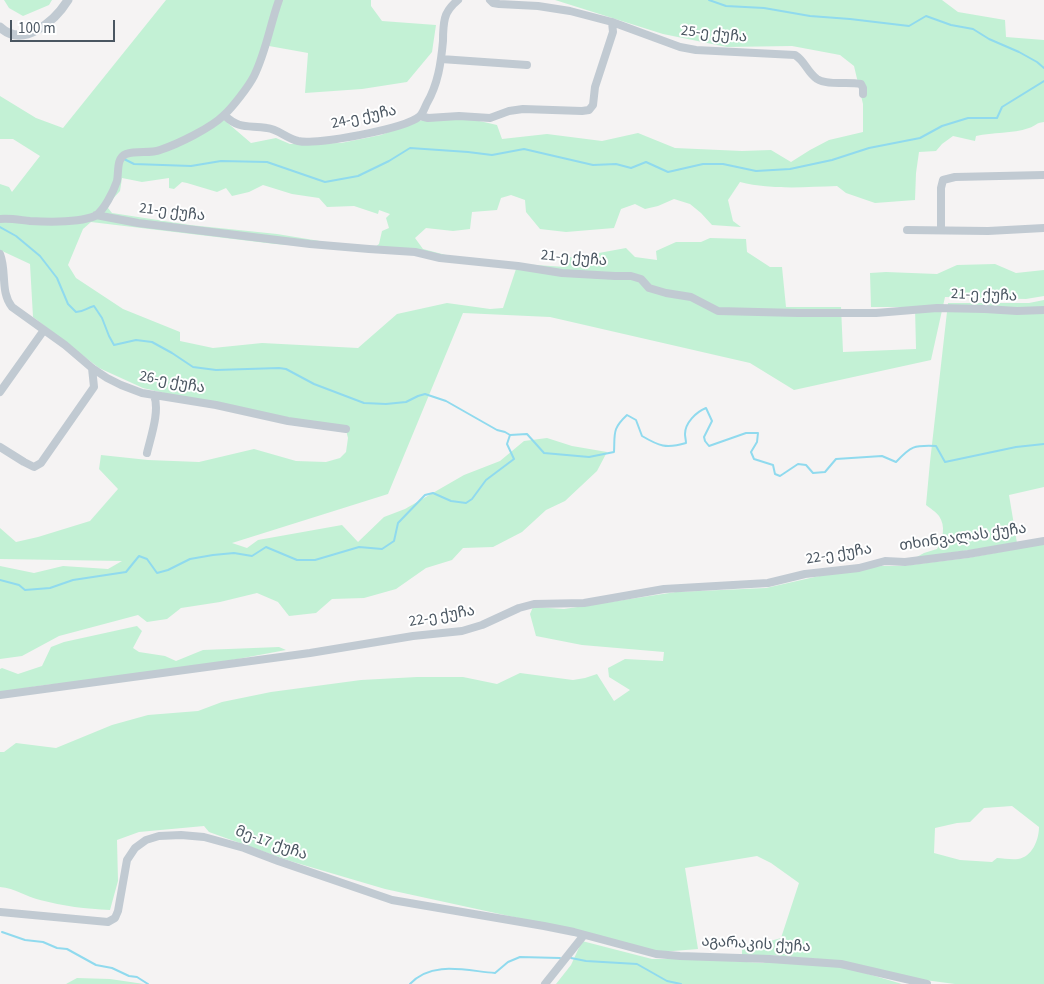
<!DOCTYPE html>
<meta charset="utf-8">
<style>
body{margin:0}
#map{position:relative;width:1044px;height:984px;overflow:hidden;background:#f5f3f3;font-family:"Source Sans 3",sans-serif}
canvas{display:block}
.scale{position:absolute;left:10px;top:20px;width:105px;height:22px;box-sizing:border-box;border:2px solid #4a5661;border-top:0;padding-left:6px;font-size:15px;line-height:18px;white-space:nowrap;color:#4a5661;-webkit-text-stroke:4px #fff;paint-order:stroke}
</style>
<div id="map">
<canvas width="1044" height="984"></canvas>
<div class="scale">100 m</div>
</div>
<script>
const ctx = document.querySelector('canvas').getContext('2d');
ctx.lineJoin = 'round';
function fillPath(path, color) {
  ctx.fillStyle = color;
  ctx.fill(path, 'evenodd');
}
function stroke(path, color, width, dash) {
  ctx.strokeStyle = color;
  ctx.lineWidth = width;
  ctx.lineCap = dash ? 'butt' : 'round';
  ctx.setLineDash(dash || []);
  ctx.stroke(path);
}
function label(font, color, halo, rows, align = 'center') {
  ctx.font = font + ' "Source Sans 3","Noto Sans Georgian",sans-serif';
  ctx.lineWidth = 4;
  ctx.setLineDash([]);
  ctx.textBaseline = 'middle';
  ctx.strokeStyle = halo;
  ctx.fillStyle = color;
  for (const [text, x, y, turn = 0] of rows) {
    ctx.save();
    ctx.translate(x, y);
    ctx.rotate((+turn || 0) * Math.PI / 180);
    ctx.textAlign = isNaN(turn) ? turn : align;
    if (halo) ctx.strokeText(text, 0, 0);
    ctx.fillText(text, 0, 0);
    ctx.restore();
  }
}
fillPath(new Path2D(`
 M 4,0 L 52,0 L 49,5 L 23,16 L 9,8 Z
 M 166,0 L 371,0 L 371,6 L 382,21 L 436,25 L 432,52 L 407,82 L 362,89 L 305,93 L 308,53 L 269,46 L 256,79 L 223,119 L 251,143 L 276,138 L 290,144 L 341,143 L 381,135 L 414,122 L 434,118 L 462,117 L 497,125 L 502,139 L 547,134 L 602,141 L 638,133 L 675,148 L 742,151 L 771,150 L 791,162 L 810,150 L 829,140 L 863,132 L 863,104 L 854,66 L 840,55 L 792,46 L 727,47 L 663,34 L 555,0 L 942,0 L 958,12 L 1005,20 L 1006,37 L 1044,40 L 1044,122 C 1035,123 1036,126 1029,128 C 1012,134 993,132 976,136 L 975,141 L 953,136 L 942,144 L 936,151 L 919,152 L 916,173 L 915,200 L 875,203 L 846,193 L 837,186 C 805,187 772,190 740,182 L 728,200 L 733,221 L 741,227 L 712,225 L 701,213 L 690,204 L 674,199 L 658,206 L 645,209 L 635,204 L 621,209 L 614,228 L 566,232 L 540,229 L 526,212 L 525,200 L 511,195 L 501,198 L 497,210 L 472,212 L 470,229 L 453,231 L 426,228 L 415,238 L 423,249 L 465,260 L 565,267 L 567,257 L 577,257 L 626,248 L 635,257 L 657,260 L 656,251 L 676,242 L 701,242 L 710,238 L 746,239 L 747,252 L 770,267 L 782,267 L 786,307 L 841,307 L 843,352 L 916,349 L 915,307 L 871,307 L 870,273 L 886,272 L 937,274 L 957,265 L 995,264 L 1016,273 L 1044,270 L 1044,296 L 1026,299 L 945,297 L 931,360 L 794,390 L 750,363 L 550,317 L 463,313 L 388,494 L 232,543 L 247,548 L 258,540 L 342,525 L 358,542 L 384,517 L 405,509 L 464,475 L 500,461 L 524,441 L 547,438 L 572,446 L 607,452 L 597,471 L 565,501 L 546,510 L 522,532 L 493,547 L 463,548 L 452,560 L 426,568 L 396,589 L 364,598 L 332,599 L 316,613 L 289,616 L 278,602 L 257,593 L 220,602 L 181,608 L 167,619 L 147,622 L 138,615 L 59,636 L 22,656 L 0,659 L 0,566 L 34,573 L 63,566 L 108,569 L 122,561 L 0,559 L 0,528 L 16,542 L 38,537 L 90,521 L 118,489 L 99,469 L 101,455 L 148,460 L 199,462 L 254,449 L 296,461 L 326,462 L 340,458 L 346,452 L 348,438 L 345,426 L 235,410 L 143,388 L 99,368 L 33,317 L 30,264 L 0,250 L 0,184 L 9,187 L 12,192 L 40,156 L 13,139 L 0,139 L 0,96 L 36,118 L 63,128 ZM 122,178 L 142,182 L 169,178 L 169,188 L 174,189 L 182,182 L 187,183 L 217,192 L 226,188 L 232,196 L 249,192 L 263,185 L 292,194 L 319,198 L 327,207 L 354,206 L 378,214 L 379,210 L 390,214 L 386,218 L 389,228 L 382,231 L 379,244 L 375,247 L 338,244 L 277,234 L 190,225 L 112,213 L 108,208 L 110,202 L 120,191 ZM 91,222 L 275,244 L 413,254 L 516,269 L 503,308 L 490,309 L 447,303 L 397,314 L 358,348 L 262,343 L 213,348 L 180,341 L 180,332 L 123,309 L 76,278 L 68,265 L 83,229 Z
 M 1044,300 L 1044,487 L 1009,495 L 1017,543 L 915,558 L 924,553 L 937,549 C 943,539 946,526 939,516 C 936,512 930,508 926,505 L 930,462 L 948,303 L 1029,303 Z
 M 1044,544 L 1044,984 L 955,984 L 902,977 L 843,961 L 769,955 L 742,956 L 742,949 L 781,938 L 799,883 L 771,863 L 757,856 L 685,868 L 698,949 L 661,952 L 564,928 L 385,889 L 290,861 L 209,832 L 204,826 L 139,832 L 117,840 L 118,881 L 110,910 C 86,909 63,906 40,900 C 26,897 15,888 0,887 L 0,752 L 4,752 L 16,743 L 56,748 L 112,725 L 148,715 L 198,711 L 222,702 L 271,692 L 361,680 L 417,677 L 463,677 L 497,684 L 520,673 L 573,680 L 585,678 L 597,674 L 614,701 L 630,690 L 609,677 L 608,668 L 625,659 L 663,661 L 664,652 L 582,645 L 536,636 L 530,614 L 533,607 L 564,609 L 676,592 L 766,588 L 828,574 L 881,566 L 902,566 L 967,558 ZM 1012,806 L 1039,827 C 1039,840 1032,857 1018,859 C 1011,860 1003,858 997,858 L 992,862 L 960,860 L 934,853 L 935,828 L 957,823 L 970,822 L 984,808 Z
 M 137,626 L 142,631 L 133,648 L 139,652 L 165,656 L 176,661 L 203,650 L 279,647 L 286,650 L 211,664 L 107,679 L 45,685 L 0,692 L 0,669 L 2,668 L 18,674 L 42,666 L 51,647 L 64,642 Z
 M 582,941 L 652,959 L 697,959 L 763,963 L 769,961 L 841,966 L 902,984 L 556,984 L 571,965 Z
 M 77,978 L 110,979 L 144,984 L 66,984 Z`), '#c3f1d5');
stroke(new Path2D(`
 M 709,0 L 726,6 L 764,8 L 810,16 L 850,19 L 909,26 L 926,16 L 951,25 L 973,29 L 989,39 L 1019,52 L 1037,62 L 1044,68
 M 124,159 L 134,164 L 191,166 L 221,161 L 267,162 L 325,182 L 358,176 L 389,161 L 410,148 L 468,152 L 492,155 L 524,149 L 593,165 L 616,164 L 631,168 L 646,162 L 668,172 L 703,164 L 723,164 L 756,171 L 790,169 L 832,160 L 869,148 L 920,138 L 942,126 L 968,118 L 997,118 L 1002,107 L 1044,81
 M 0,227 L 16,236 L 40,256 L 57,278 L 68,304 L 76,312 C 84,312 86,308 94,306 L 102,318 L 109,336 L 114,345 L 136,340 L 152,342 L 172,353 L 193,367 L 216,370 L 279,368 L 286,369 L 314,384 L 364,403 L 386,404 L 406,402 L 418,396 L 425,394 L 446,401 L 497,430 L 505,432 L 510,435
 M 0,580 L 19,585 L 25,590 L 50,588 L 73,580 L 126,572 L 139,556 L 147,559 L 157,573 L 168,570 L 190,559 L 213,555 L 234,553 L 252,556 L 266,547 L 297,560 L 315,560 L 359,547 L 382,549 L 394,541 L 398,523 L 425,495 L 433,493 L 451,501 L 466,503 L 472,499 L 486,480 L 514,459 L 507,444 L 510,435 L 527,434 L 544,453 L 589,457 L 614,452 C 615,433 612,429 627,415 L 636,420 L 642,436 C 659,446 666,449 686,443 C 686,440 685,437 685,434 C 685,423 696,412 706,408 L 712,421 L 704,437 L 705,441 L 709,446 L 746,433 L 758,433 L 757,442 L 751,452 L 754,459 L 773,465 L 775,474 L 780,476 L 798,464 L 806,465 L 813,473 L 825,472 L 836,459 L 882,456 L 896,462 C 911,446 914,445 936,446 L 945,462 L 1016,447 L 1044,444
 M 2,932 L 25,940 L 43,942 L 57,948 L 67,949 L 96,965 L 112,968 L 129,976 L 137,977 L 148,984
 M 571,958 L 586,961 L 637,964 L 667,981 L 681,984
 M 410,984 C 432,960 467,971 495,973 L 508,962 L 520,957 L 560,958`), '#90daee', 2);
stroke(new Path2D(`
 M 490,0 L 493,3 L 499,4 L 538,6 L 570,11 L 612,22 L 680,47 L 696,50 L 795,55 C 805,61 807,72 817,79 C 828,86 847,81 861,84 L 863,88 L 863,94
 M 441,59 L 527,65
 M 224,115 C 240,130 248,125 267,128 C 278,129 286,138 298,141 C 317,145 405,129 420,116 C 423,113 425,107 427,103 C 438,84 441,63 443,41 C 443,34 443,26 445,18 C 447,10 452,5 458,0
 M 420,116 L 428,118 L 459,116 L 490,118 L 509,111 L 523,109 L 582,111 L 589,110 L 593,105 L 595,87 L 613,32 L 612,22
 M 96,215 L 138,223 L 310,244 L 369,249 L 415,252 L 440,258 L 518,266 L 562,273 L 615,276 L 631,276 L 641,279 L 649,288 L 666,293 L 691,297 L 718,311 L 798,313 L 876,313 L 937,308 L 985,309 L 1017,311 L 1044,310
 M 0,219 C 10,218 20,220 30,221 C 48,222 78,223 95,216 C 104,211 114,190 117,181 C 119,172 116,158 126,154 C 137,150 150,154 160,150 C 178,144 211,128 224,115 C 232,108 249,86 254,76 C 266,52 270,25 279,0
 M 907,230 L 988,231 L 1044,228
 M 941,230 L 941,188 L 943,180 L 955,177 L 1044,175
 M 0,254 C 7,272 0,292 12,307 L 65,345 L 92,368 L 107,378 L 121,385 L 142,393 L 216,405 L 288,421 L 346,429
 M 0,392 L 44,330
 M 0,447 L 24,462 L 34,467 L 41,463 L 94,387 L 92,368
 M 147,453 C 151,436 160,411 154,395
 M 0,695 L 310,653 L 413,636 L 462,631 L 482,625 L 519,608 L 534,604 L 584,603 L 664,589 L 768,583 L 805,574 L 859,568 L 885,561 L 905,562 L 968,554 L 1044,541
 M 0,912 L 108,922 L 115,918 L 118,911 L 127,860 L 135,848 L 146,840 L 159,836 L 181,835 L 204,837 L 244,848 L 278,861 L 392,900 L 544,926 L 574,932 L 656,954 L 680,956 L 770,959 L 841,964 L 927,984
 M 545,984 L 584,935`), '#c1cad2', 8);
stroke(new Path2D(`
 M 0,27 C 23,49 55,21 68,0`), '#c1cad2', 9);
label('15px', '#4a5661', '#fff', [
 ["25-ე ქუჩა",714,35,6],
 ["24-ე ქუჩა",364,118,-12],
 ["21-ე ქუჩა",172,213,7],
 ["21-ე ქუჩა",574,259,5],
 ["21-ე ქუჩა",984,296,2],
 ["26-ე ქუჩა",172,383,11],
 ["თხინვალას ქუჩა",963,538,-8],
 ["22-ე ქუჩა",839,555,-9],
 ["22-ე ქუჩა",442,617,-10],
 ["მე-17 ქუჩა",271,844,19],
 ["აგარაკის ქუჩა",756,945,3]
]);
</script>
